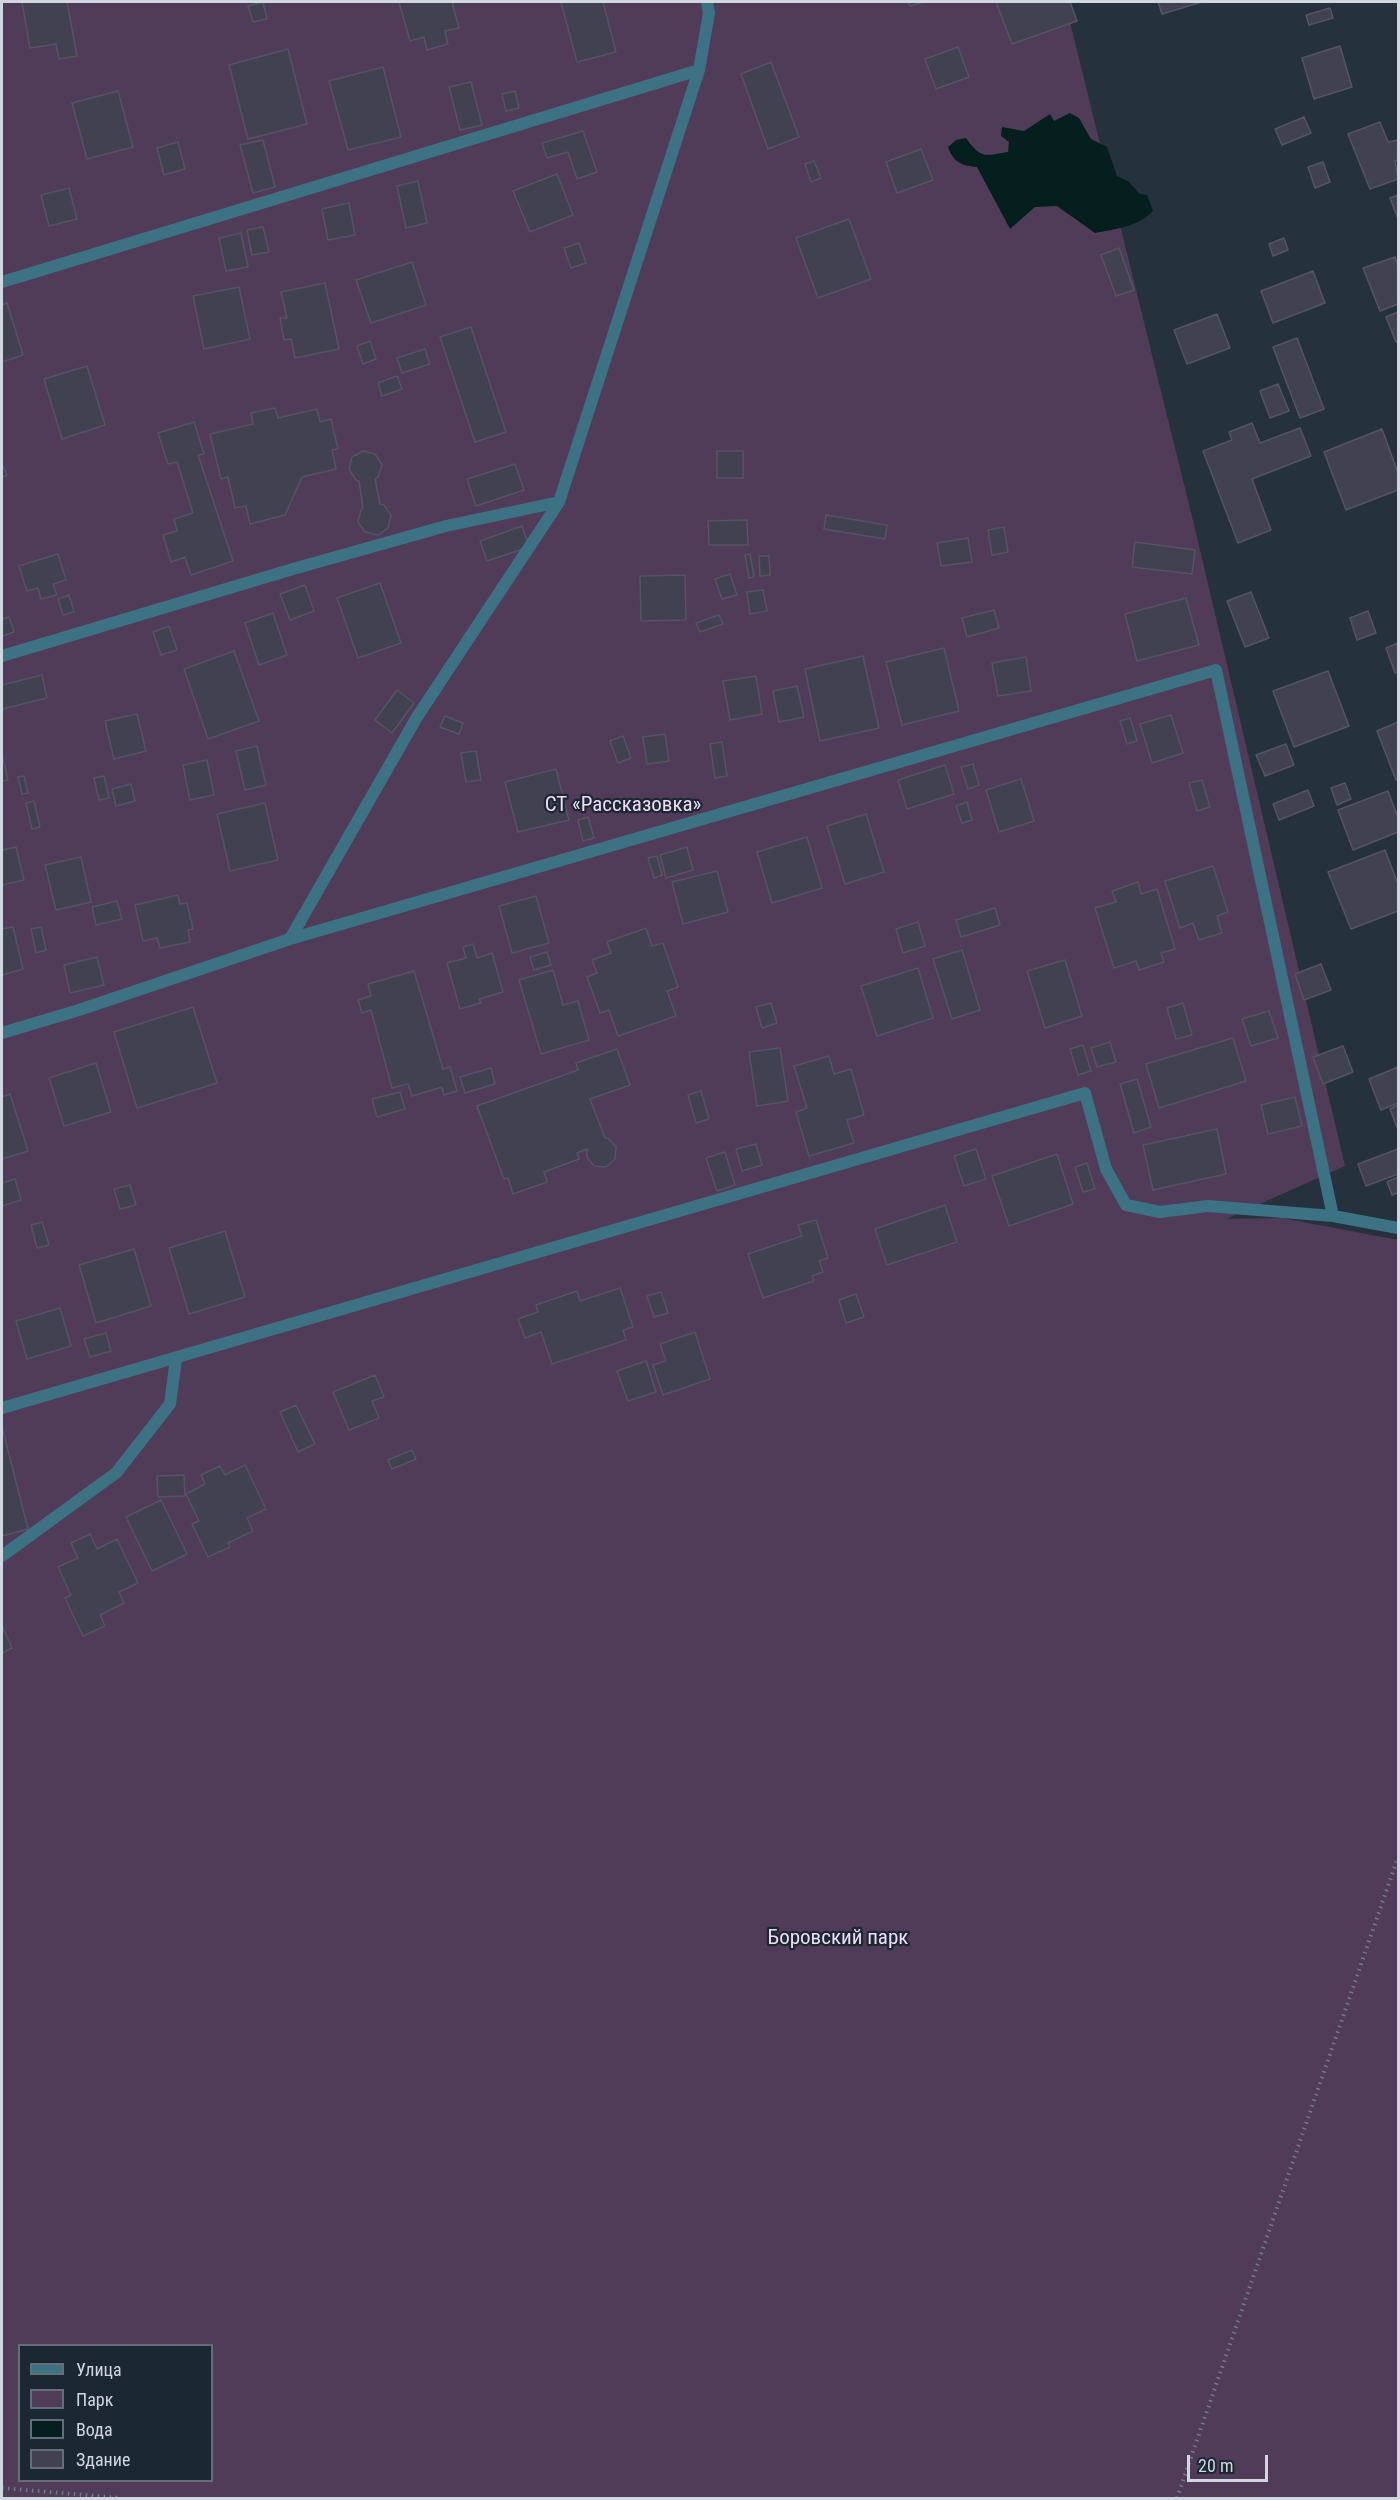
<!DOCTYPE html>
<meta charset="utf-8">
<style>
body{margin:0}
#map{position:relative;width:1400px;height:2500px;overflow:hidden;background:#26313e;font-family:"Roboto Condensed",sans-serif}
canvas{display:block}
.frame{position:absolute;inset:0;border:3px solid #d0d7e0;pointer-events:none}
.legend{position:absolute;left:18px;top:2344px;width:195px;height:138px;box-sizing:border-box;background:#1c2734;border:2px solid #646d79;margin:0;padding:8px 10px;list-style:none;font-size:18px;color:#d0d7e0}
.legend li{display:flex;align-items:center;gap:12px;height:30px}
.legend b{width:30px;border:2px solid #646d79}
.scale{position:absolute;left:1187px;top:2455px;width:81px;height:27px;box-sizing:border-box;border:3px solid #d0d7e0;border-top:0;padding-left:8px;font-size:18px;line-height:21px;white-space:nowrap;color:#d0d7e0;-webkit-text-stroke:4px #1c2734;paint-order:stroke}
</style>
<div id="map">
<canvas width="1400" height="2500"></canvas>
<div class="frame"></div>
<ul class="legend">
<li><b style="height:8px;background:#3d7285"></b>Улица</li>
<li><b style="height:16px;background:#503c58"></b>Парк</li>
<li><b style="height:16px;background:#041f1e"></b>Вода</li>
<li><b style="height:16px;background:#414152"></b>Здание</li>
</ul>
<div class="scale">20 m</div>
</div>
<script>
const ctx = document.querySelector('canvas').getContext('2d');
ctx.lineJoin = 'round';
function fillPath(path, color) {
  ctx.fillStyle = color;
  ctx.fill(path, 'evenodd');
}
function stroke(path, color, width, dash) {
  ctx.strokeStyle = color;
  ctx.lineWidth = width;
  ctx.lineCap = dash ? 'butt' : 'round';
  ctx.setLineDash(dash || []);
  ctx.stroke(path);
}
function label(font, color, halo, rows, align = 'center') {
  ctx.font = font + ' "Roboto Condensed",sans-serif';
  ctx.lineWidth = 4.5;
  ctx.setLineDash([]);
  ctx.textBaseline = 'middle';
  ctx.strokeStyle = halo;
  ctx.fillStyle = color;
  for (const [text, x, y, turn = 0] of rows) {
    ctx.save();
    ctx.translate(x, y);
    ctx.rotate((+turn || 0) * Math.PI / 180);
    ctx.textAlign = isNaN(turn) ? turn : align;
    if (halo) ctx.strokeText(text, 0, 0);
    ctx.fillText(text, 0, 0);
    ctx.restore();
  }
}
fillPath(new Path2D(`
 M 2,2 L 1065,2 L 1196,533 L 1345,1166 L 1226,1219 L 1282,1218 L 1398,1240 L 1398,2498 L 2,2498 ZM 20,2346 L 212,2346 L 212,2480 L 20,2480 Z`), '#503c58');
fillPath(new Path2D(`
 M 1070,113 L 1079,118 L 1091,139 L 1107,147 L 1117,176 L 1129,182 L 1140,194 L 1147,195 L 1153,211 C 1137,227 1116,229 1095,233 L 1057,206 L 1035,207 L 1010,229 L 977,167 C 962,166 953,162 948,147 L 956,140 L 966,138 C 981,159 984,156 1008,152 L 1009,142 L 1001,136 L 1002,127 L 1024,131 L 1050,114 L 1054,121 Z`), '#041f1e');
const building = new Path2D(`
 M 22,2 L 67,2 L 77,56 L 59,59 L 56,44 L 30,48 Z
 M 263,2 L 267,19 L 253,22 L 248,6 Z
 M 399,2 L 452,2 L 459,28 L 445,31 L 448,44 L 427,50 L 424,37 L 410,41 Z
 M 561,2 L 603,2 L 616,52 L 577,62 Z
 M 908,2 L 924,2 L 910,6 Z
 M 996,2 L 1070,2 L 1077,21 L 1012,44 Z
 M 1158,2 L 1202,2 L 1162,14 Z
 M 1330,8 L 1333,18 L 1309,25 L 1306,15 Z
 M 1340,46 L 1352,87 L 1314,99 L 1302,58 Z
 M 958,47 L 969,77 L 936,89 L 925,59 Z
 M 288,49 L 307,124 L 248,139 L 229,65 Z
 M 771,62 L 799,137 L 768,149 L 741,74 Z
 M 383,67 L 401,137 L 348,150 L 329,81 Z
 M 471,82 L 482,125 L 460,130 L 449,87 Z
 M 118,91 L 133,147 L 87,159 L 72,103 Z
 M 515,91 L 519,108 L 506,111 L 502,94 Z
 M 1304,117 L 1311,133 L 1282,145 L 1275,129 Z
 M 1380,122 L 1388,142 L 1398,140 L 1398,160 L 1395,161 L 1398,179 L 1370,189 L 1348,134 Z
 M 583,131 L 597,172 L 577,179 L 568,152 L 547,158 L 542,143 Z
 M 263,140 L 275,187 L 253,193 L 240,145 Z
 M 178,142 L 185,169 L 164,175 L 157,148 Z
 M 921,149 L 933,180 L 897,193 L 886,162 Z
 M 814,161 L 821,178 L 811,182 L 805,164 Z
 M 1323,162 L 1330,182 L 1315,188 L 1308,167 Z
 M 557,174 L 573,215 L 530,232 L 513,191 Z
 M 418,181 L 427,223 L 406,228 L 397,186 Z
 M 69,188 L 77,219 L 49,226 L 41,195 Z
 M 1398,195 L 1398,219 L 1390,198 Z
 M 349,203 L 355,235 L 328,240 L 322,209 Z
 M 849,219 L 871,279 L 818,298 L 796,238 Z
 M 263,227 L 269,252 L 252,255 L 247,230 Z
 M 241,233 L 248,267 L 226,271 L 219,238 Z
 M 1284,238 L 1288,250 L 1273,256 L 1269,244 Z
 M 579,243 L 586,263 L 571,268 L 564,248 Z
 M 1119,248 L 1134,290 L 1116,296 L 1101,255 Z
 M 1395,257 L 1398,267 L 1398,304 L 1380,311 L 1363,268 Z
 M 412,262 L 426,305 L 371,323 L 356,280 Z
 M 1313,271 L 1325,303 L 1273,323 L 1261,291 Z
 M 325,283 L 339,349 L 295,358 L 291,339 L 284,340 L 280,318 L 287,318 L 281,292 Z
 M 239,287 L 250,339 L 204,349 L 193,296 Z
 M 7,303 L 23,355 L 2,362 L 2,305 Z
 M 1398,312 L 1398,341 L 1396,342 L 1386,317 Z
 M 1217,314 L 1230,348 L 1187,364 L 1174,330 Z
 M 471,327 L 506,432 L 475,442 L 440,337 Z
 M 1297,338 L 1324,409 L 1300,418 L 1273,347 Z
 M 370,341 L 376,359 L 363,364 L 357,346 Z
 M 425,349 L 430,364 L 402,373 L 397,358 Z
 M 87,366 L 105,425 L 62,439 L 44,379 Z
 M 397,376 L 402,389 L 382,396 L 378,383 Z
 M 1278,384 L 1289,411 L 1270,418 L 1260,391 Z
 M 275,408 L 278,418 L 317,409 L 320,422 L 331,419 L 338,449 L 332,450 L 336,469 L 302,477 L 285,515 L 250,524 L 246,506 L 235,508 L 228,477 L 221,479 L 210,434 L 253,424 L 251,413 Z
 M 194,422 L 204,454 L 198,455 L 233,561 L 191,575 L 185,557 L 171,562 L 163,535 L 177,531 L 174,519 L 193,513 L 177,462 L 168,464 L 158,433 Z
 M 1252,423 L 1260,443 L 1300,428 L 1311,456 L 1252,479 L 1271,530 L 1238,543 L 1203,451 L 1232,440 L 1229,432 Z
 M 1382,429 L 1398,473 L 1398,490 L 1346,510 L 1324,452 Z
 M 363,451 L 375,454 L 382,465 L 378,477 L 375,479 L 380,504 L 384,505 L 391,515 L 388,528 L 378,535 L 365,532 L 358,522 L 361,510 L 363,508 L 359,481 L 356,480 L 349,469 L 352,457 Z
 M 717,451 L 743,451 L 743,478 L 717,478 Z
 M 2,464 L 7,475 L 2,477 Z
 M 515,464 L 524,490 L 476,506 L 467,479 Z
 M 826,515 L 887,525 L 885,539 L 824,529 Z
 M 747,520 L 748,545 L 709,545 L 708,521 Z
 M 522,526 L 529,547 L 487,561 L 480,541 Z
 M 1004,527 L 1008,552 L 992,555 L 988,530 Z
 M 968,538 L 972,562 L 941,566 L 937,543 Z
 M 1135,542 L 1195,550 L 1192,574 L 1132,567 Z
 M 58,554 L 66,580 L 53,584 L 57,595 L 41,599 L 38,588 L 27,591 L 19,566 Z
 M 750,554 L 754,577 L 749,578 L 745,555 Z
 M 759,556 L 769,556 L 770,575 L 760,576 Z
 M 730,574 L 737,595 L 722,599 L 715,579 Z
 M 685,575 L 686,620 L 641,621 L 640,576 Z
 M 380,583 L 401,643 L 358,658 L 337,598 Z
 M 305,585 L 314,611 L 290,620 L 280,594 Z
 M 763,590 L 767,611 L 750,614 L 747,592 Z
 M 1251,592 L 1269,638 L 1245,647 L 1227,601 Z
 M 69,595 L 74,612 L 63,615 L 58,599 Z
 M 1186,598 L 1199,645 L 1137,661 L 1125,614 Z
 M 994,610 L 999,628 L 967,637 L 962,618 Z
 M 1368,611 L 1376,633 L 1357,640 L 1350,618 Z
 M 273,613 L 287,655 L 259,665 L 245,623 Z
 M 719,615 L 723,624 L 700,632 L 696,623 Z
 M 9,617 L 14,632 L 2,636 L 2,619 Z
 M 169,626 L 177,650 L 161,655 L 153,632 Z
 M 1398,643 L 1398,672 L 1395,673 L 1386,648 Z
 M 944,648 L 959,711 L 902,725 L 886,662 Z
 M 234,651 L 259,721 L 208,739 L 184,669 Z
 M 863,656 L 879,728 L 820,741 L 805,669 Z
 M 1026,657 L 1031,691 L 998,696 L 992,663 Z
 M 1328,671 L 1349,726 L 1294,747 L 1273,691 Z
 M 42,675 L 47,698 L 2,709 L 2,685 Z
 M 756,676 L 762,714 L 730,720 L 723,681 Z
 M 797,686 L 804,717 L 779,722 L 773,691 Z
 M 397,690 L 414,703 L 392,733 L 375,720 Z
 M 137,714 L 146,751 L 114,759 L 105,721 Z
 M 1171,715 L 1183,753 L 1152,763 L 1140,724 Z
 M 445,716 L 463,723 L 459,734 L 440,727 Z
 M 1130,718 L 1137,741 L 1127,744 L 1120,721 Z
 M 1398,722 L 1398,779 L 1396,780 L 1377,731 Z
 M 665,734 L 669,761 L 647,764 L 643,737 Z
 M 623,736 L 631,758 L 618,763 L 610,741 Z
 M 722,742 L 727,776 L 715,778 L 710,744 Z
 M 1286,744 L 1294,765 L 1265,776 L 1256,755 Z
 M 257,746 L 266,785 L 245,790 L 236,751 Z
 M 476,751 L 481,780 L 466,782 L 461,753 Z
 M 2,755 L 8,780 L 2,781 Z
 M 207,760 L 214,795 L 190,800 L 183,765 Z
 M 973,764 L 979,785 L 968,789 L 961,767 Z
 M 945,765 L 954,794 L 907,809 L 898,780 Z
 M 556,769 L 569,820 L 518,832 L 505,782 Z
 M 24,776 L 28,793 L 22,794 L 18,777 Z
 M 104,776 L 109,798 L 99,800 L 94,778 Z
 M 1021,779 L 1034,821 L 999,832 L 986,790 Z
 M 1202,780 L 1210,807 L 1197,811 L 1189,783 Z
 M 1345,783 L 1351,799 L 1337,805 L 1331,788 Z
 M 131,784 L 135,801 L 116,806 L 112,789 Z
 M 1308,790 L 1314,806 L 1279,820 L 1273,804 Z
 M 1388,791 L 1398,818 L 1398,832 L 1353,850 L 1338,810 Z
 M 34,801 L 40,827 L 32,829 L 26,803 Z
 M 967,802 L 972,820 L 962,823 L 956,806 Z
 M 265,803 L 278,860 L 230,871 L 217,814 Z
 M 866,814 L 884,872 L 845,884 L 827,826 Z
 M 588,817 L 594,838 L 583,841 L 578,820 Z
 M 807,837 L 822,888 L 772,903 L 757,852 Z
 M 16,847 L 24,880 L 2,885 L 2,850 Z
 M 687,847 L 693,870 L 666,878 L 660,855 Z
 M 1385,850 L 1398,884 L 1398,911 L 1351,929 L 1328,872 Z
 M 657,856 L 662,875 L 654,878 L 648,858 Z
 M 81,857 L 91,902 L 56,910 L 45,865 Z
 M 1213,866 L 1228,912 L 1217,916 L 1222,933 L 1199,940 L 1193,923 L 1180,928 L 1165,881 Z
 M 717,871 L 728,912 L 683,924 L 672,882 Z
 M 1138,882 L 1141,894 L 1157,889 L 1175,949 L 1161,953 L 1164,962 L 1139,970 L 1136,961 L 1114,968 L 1095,908 L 1116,902 L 1112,891 Z
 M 178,895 L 180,904 L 187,903 L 193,929 L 188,930 L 190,942 L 160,948 L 157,938 L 143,941 L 135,905 Z
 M 536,896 L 549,943 L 512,953 L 499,906 Z
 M 117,901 L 122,919 L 96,925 L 92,907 Z
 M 995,908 L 1000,925 L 961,937 L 956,920 Z
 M 918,922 L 925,946 L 903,953 L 896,929 Z
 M 13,927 L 23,969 L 2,975 L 2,929 Z
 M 41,927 L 46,950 L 36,953 L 31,929 Z
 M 646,928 L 652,946 L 663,943 L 678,987 L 667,991 L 676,1016 L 618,1036 L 609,1010 L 600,1013 L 587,977 L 597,973 L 592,960 L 611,953 L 607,942 Z
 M 473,944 L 477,958 L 492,953 L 503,992 L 479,999 L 481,1003 L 460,1009 L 447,963 L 466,958 L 463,947 Z
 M 962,950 L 980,1010 L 952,1019 L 933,959 Z
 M 547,952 L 551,965 L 534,970 L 530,957 Z
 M 97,957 L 104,985 L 70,993 L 64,965 Z
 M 1065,960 L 1082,1016 L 1045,1028 L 1027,971 Z
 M 1321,964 L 1331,990 L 1304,1000 L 1295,974 Z
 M 918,968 L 933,1018 L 877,1036 L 861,986 Z
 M 553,970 L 563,1005 L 578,1001 L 589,1040 L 541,1054 L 519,980 Z
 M 414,971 L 443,1069 L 450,1067 L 457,1091 L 444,1095 L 442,1087 L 412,1096 L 408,1084 L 392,1088 L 371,1010 L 362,1013 L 358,1000 L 371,996 L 368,984 Z
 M 771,1003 L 777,1023 L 762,1028 L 756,1007 Z
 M 1183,1003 L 1192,1035 L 1176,1039 L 1167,1008 Z
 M 193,1007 L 217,1083 L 137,1108 L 114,1032 Z
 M 1269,1011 L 1278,1038 L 1251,1046 L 1242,1019 Z
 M 1233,1038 L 1246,1081 L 1159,1108 L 1146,1064 Z
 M 1110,1042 L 1116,1062 L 1097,1067 L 1091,1048 Z
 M 1083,1045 L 1091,1071 L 1078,1075 L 1070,1049 Z
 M 1343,1046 L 1353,1072 L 1323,1084 L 1313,1057 Z
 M 780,1048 L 788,1101 L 757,1106 L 749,1052 Z
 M 617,1049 L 630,1085 L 590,1099 L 605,1138 L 608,1138 L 616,1147 L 615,1159 L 606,1167 L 594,1166 L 587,1157 L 587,1149 L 577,1153 L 579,1159 L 544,1172 L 547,1182 L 513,1194 L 508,1178 L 504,1179 L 477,1106 L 578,1070 L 576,1063 Z
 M 829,1056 L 834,1074 L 851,1069 L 864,1115 L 847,1120 L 854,1143 L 809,1156 L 796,1112 L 807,1108 L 794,1066 Z
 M 96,1063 L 111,1112 L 64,1126 L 49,1078 Z
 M 1398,1067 L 1398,1103 L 1381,1110 L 1369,1079 Z
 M 491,1068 L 495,1084 L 465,1093 L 460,1077 Z
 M 1137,1079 L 1151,1127 L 1134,1133 L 1120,1084 Z
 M 701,1091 L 709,1119 L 696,1123 L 688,1095 Z
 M 400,1092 L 405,1109 L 377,1117 L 372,1099 Z
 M 10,1094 L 28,1151 L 2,1159 L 2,1097 Z
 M 1295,1097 L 1302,1126 L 1268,1134 L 1261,1105 Z
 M 1398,1105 L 1398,1130 L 1390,1109 Z
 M 1217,1129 L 1226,1174 L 1153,1190 L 1143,1145 Z
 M 756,1144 L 762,1165 L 742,1171 L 736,1149 Z
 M 976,1149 L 986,1179 L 964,1186 L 954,1156 Z
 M 1398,1149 L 1398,1174 L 1366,1186 L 1358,1164 Z
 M 725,1152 L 735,1185 L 717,1191 L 706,1158 Z
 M 1057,1154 L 1073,1204 L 1009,1226 L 992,1176 Z
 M 1087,1163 L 1095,1189 L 1083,1192 L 1075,1167 Z
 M 1398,1177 L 1398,1193 L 1392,1195 L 1387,1182 Z
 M 15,1179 L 21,1200 L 2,1206 L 2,1183 Z
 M 130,1185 L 136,1205 L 120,1209 L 114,1189 Z
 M 945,1205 L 957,1242 L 887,1265 L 875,1229 Z
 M 816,1220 L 828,1258 L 819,1261 L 823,1272 L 812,1276 L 814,1281 L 763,1298 L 748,1254 L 802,1236 L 798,1225 Z
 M 42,1222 L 49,1245 L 37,1248 L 31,1225 Z
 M 225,1231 L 245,1297 L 189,1314 L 169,1248 Z
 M 134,1249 L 151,1306 L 96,1323 L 79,1265 Z
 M 620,1288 L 633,1327 L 623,1330 L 626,1340 L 552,1364 L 541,1332 L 525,1338 L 518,1319 L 538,1312 L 536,1305 L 577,1291 L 580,1301 Z
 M 661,1292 L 668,1313 L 654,1317 L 647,1296 Z
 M 856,1294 L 864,1317 L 846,1323 L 839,1300 Z
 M 60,1308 L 71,1346 L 27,1359 L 16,1321 Z
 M 695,1332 L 710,1379 L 663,1395 L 653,1365 L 666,1361 L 660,1344 Z
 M 106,1333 L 111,1351 L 90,1357 L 84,1339 Z
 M 646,1361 L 656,1392 L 628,1401 L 617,1371 Z
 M 375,1375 L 384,1397 L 372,1401 L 379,1418 L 349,1430 L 333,1392 Z
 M 296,1405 L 315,1444 L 298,1452 L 280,1412 Z
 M 2,1427 L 28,1529 L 2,1536 Z
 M 412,1450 L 416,1459 L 392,1469 L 388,1460 Z
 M 245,1465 L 266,1509 L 247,1518 L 253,1531 L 228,1543 L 230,1547 L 208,1557 L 192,1524 L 199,1521 L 186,1494 L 205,1484 L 201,1475 L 220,1466 L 225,1475 Z
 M 184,1475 L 185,1496 L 158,1497 L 157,1476 Z
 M 161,1500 L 187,1554 L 152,1571 L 126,1517 Z
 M 90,1534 L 97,1549 L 117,1539 L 138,1583 L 119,1592 L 124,1603 L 100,1615 L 105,1626 L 83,1636 L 65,1598 L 71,1595 L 58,1567 L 78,1558 L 71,1543 Z
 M 2,1626 L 12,1648 L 2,1653 Z`);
fillPath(building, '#414152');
stroke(building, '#545466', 1.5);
stroke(new Path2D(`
 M 2,2488 L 121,2498
 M 1177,2498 L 1398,1857`), '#717a86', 4, [1.5, 4.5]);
stroke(new Path2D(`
 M 707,2 L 709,13 L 699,70 L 559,502 L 417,717 L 290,939 L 1216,670 L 1333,1216 L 1398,1228
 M 2,282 L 699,70
 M 2,656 L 293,569 L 446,526 L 559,502
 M 2,1033 L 79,1010 L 290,939
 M 2,1408 L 1085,1093 L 1106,1169 L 1126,1205 L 1160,1212 L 1208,1206 L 1333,1216
 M 2,1556 L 116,1473 L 170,1404 L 176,1359`), '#3d7285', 12);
label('21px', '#efdbf8', '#1c2734', [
 ["СТ «Рассказовка»",623,806],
 ["Боровский парк",838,1939]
]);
</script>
